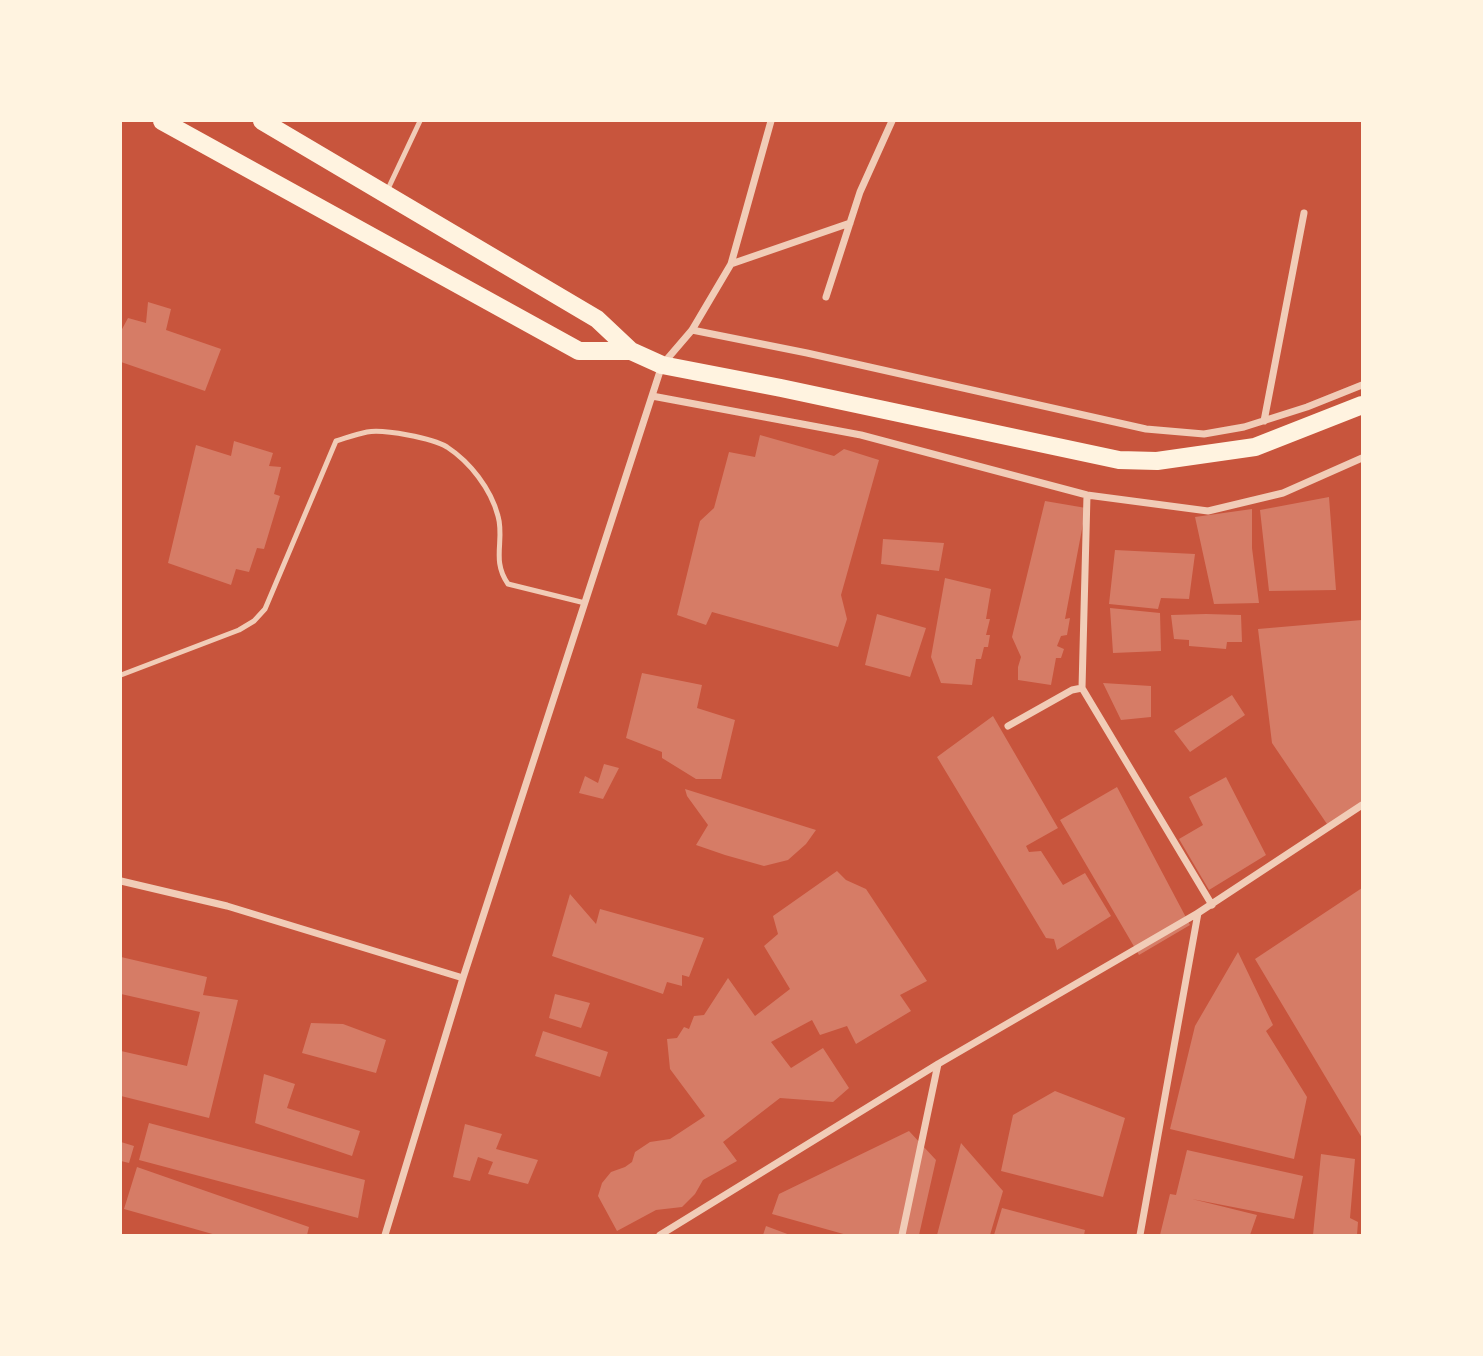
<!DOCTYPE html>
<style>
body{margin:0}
#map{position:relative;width:1483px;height:1356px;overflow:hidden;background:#c8553d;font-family:Mulish,sans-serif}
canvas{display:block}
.frame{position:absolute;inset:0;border:122px solid #fff3e0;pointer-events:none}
</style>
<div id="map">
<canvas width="1483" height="1356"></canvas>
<div class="frame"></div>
</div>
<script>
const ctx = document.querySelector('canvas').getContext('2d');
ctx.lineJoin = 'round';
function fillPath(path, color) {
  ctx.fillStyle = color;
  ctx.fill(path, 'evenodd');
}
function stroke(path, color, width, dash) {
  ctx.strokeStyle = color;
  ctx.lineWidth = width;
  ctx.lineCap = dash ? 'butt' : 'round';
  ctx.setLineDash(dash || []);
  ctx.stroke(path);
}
fillPath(new Path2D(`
 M 148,302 L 171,309 L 166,330 L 221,349 L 205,391 L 121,362 L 121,331 L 128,318 L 146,323 Z
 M 760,435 L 834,456 L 844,449 L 879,460 L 841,595 L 847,619 L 838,647 L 712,612 L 706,625 L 677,615 L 700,521 L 714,508 L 729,452 L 755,457 Z
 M 234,441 L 273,453 L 269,466 L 281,467 L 274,494 L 280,496 L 264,549 L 257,548 L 249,572 L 236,569 L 231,585 L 168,563 L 196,445 L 231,456 Z
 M 1329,497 L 1336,590 L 1269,591 L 1260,510 Z
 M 1045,501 L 1086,508 L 1065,619 L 1070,618 L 1067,635 L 1061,636 L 1057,646 L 1064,649 L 1061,658 L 1056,658 L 1051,685 L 1018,680 L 1018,667 L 1021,657 L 1012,637 Z
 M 1252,509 L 1252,548 L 1259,603 L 1214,604 L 1195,517 Z
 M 883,539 L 944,543 L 939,571 L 881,564 Z
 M 1115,550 L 1195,554 L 1189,599 L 1161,598 L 1158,609 L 1109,604 Z
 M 945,578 L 991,589 L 986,619 L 990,619 L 986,635 L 990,635 L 988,647 L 984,647 L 981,659 L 976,659 L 972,685 L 941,683 L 931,657 Z
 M 1110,608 L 1160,613 L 1161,651 L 1113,653 Z
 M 877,614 L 926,628 L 910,677 L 865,665 Z
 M 1206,614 L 1241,615 L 1242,642 L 1227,642 L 1226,649 L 1189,646 L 1189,640 L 1174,639 L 1171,615 Z
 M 1362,620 L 1362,805 L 1329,827 L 1272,743 L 1258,629 Z
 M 642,673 L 702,685 L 697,708 L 735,720 L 721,779 L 696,779 L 662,758 L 662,752 L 626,738 Z
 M 1103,683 L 1151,686 L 1151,717 L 1121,720 Z
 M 1232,695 L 1245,715 L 1190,752 L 1174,731 Z
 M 993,716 L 1058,828 L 1026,846 L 1029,852 L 1041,851 L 1063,885 L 1085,873 L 1111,916 L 1057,950 L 1054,939 L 1046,938 L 937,757 Z
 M 604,764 L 619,768 L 603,799 L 579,793 L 585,776 L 598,783 Z
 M 1226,777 L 1266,855 L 1209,890 L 1179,839 L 1203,825 L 1189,797 Z
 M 1117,787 L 1190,925 L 1139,955 L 1060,820 Z
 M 685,789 L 816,830 L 806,844 L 788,860 L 764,866 L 725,855 L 696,845 L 708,825 L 687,796 Z
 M 837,871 L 846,880 L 866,889 L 927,981 L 900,995 L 911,1011 L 856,1044 L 847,1026 L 820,1035 L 812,1020 L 771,1042 L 791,1068 L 823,1048 L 849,1088 L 833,1102 L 780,1098 L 723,1142 L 737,1161 L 703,1180 L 695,1194 L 682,1207 L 656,1210 L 617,1231 L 598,1196 L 602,1183 L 611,1172 L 625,1167 L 632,1162 L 635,1152 L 650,1142 L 670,1139 L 705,1116 L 670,1069 L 667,1039 L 677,1038 L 684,1027 L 689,1029 L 694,1016 L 704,1015 L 728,978 L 755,1016 L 790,989 L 764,946 L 778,934 L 773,916 Z
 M 1362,888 L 1362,1138 L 1255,959 Z
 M 570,894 L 596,924 L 600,909 L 704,938 L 689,977 L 682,975 L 682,986 L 667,982 L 663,994 L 552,956 Z
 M 1238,952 L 1273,1025 L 1266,1031 L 1307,1097 L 1294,1159 L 1170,1129 L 1195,1026 Z
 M 121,957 L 207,977 L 203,995 L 238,1000 L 209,1118 L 121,1096 L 121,1051 L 187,1066 L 200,1012 L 121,994 Z
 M 555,994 L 590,1003 L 581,1028 L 549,1018 Z
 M 311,1023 L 343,1024 L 386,1040 L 376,1073 L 302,1053 Z
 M 543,1031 L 608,1052 L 600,1077 L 535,1056 Z
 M 264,1074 L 295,1084 L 287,1108 L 360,1131 L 352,1156 L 255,1123 Z
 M 1055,1091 L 1125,1118 L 1103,1197 L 1001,1171 L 1013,1115 Z
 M 149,1123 L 365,1180 L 358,1218 L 139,1160 Z
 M 465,1124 L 502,1134 L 496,1149 L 538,1160 L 528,1184 L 488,1174 L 493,1162 L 478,1157 L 470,1181 L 453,1177 Z
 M 909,1131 L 936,1160 L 919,1235 L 847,1235 L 772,1214 L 779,1194 Z
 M 121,1142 L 134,1146 L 129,1163 L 121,1161 Z
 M 961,1143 L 1003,1191 L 990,1235 L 937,1235 Z
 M 1187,1150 L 1303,1176 L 1294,1219 L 1192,1199 L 1257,1215 L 1250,1235 L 1160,1235 L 1170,1194 L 1176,1195 Z
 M 1321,1154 L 1355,1159 L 1350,1218 L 1358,1222 L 1357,1235 L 1313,1235 Z
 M 137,1167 L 309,1227 L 307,1235 L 216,1235 L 124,1209 Z
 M 1002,1208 L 1085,1230 L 1084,1235 L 994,1235 Z
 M 766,1226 L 790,1235 L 763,1235 Z`), '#d67c66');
stroke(new Path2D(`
 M 387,191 L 420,121
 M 121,675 L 239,630 L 254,621 L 265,609 L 336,441 C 346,438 357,434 367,432 C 384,429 432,438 447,447 C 470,462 491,489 498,516 C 505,540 491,560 508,584 L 585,603`), '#f1ccb7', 5);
stroke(new Path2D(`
 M 731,264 L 850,223
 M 826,297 L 860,192 L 892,121
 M 692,330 L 807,353 L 1146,429 L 1204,434 L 1244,427 L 1307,407 L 1362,385
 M 652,396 L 861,435 L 1087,495 L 1208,511 L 1283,493 L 1362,458
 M 1264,421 L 1304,213
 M 1087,495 L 1082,688 L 1212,905
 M 1008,726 L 1072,690 L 1082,688
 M 121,881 L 227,906 L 463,978
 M 385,1235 L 463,978 L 662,365 L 692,330 L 731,264 L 771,121
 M 660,1235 L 938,1064 L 1198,913 L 1362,805
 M 902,1235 L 938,1064
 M 1140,1235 L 1198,913`), '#f1ccb7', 7);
stroke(new Path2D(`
 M 162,121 L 579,351 L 631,351
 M 262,121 L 597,319 L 631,351 L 662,365 L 781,388 L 1119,460 L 1157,461 L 1255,447 L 1362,405`), '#fff3e0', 18);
</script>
